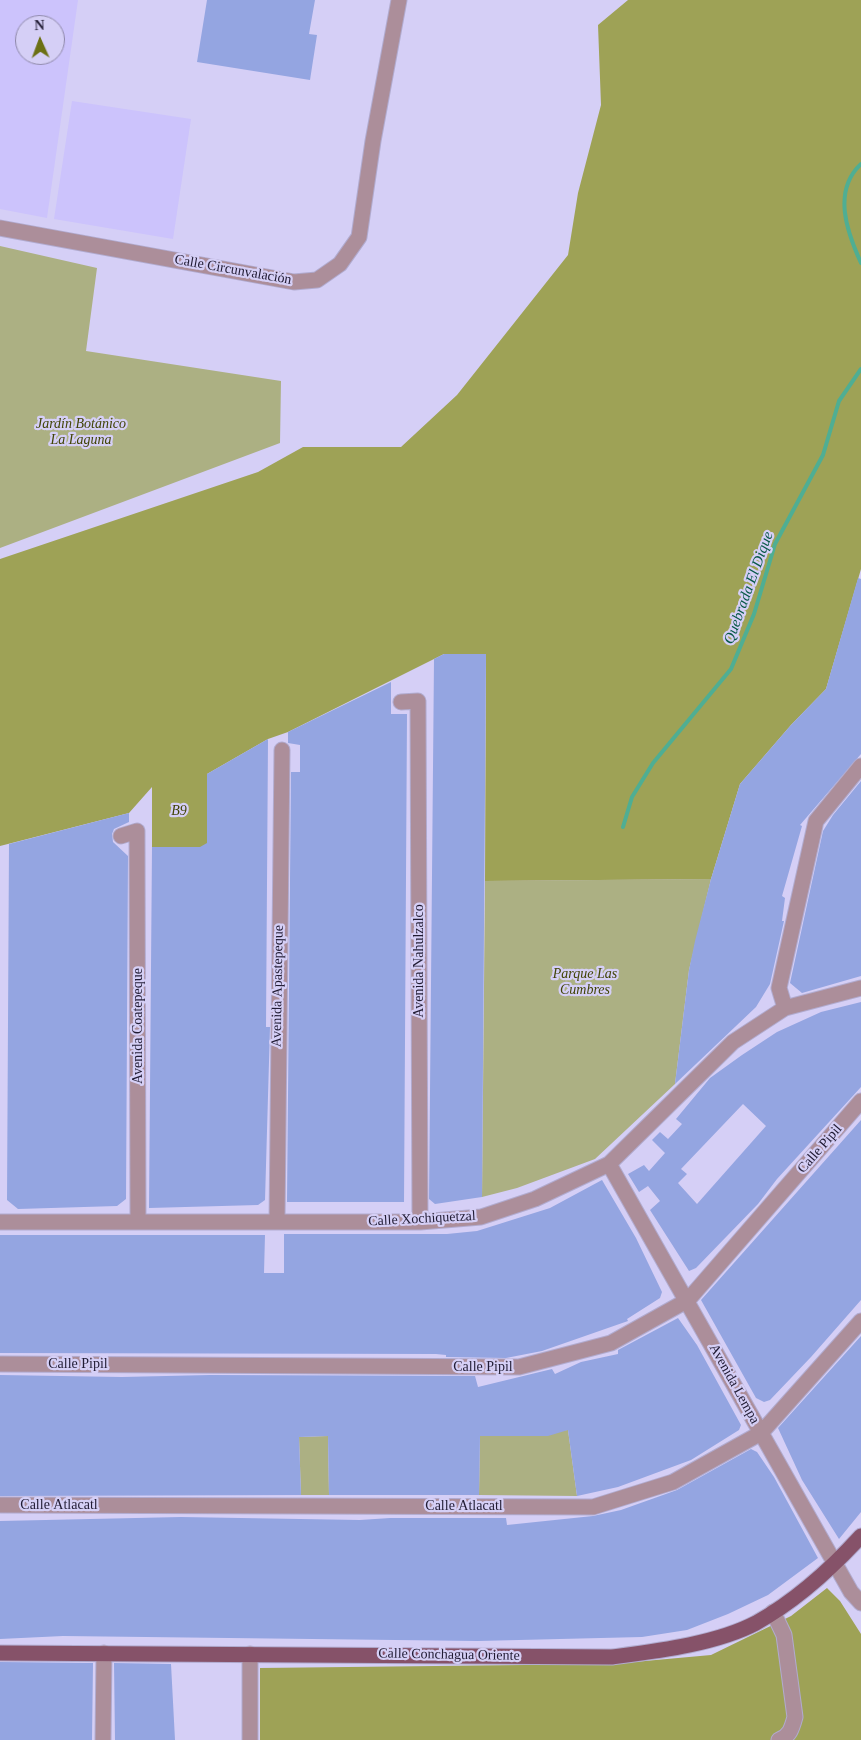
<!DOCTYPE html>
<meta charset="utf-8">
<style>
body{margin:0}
#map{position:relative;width:861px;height:1740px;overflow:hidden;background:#d5cff6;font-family:"Times New Roman",serif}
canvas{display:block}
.north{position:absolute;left:15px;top:15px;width:50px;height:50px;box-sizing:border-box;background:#d5cff6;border:1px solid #8d87a8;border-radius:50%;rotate:358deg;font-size:14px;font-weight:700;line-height:20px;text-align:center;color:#201b33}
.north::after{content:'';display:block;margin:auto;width:18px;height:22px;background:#6c7014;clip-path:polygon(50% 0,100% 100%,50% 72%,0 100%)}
</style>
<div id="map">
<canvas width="861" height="1740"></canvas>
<div class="north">N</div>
</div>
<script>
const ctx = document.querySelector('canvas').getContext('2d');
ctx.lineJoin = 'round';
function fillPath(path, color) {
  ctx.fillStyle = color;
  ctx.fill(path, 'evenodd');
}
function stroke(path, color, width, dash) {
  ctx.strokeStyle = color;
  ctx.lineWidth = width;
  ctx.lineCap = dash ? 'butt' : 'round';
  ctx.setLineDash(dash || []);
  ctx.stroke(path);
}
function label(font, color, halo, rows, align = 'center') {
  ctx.font = font + ' "Times New Roman",serif';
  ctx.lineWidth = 4.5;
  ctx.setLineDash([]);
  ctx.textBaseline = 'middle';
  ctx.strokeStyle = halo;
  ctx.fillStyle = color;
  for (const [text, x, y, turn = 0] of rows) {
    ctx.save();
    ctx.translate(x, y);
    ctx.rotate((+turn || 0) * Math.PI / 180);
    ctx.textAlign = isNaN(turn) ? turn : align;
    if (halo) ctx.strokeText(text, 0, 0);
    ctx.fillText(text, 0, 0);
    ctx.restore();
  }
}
fillPath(new Path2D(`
 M 0,0 L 78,0 L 47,218 L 0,209 ZM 25,25 L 55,25 L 55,55 L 25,55 Z
 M 72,101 L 191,119 L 173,239 L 54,219 Z`), '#ccc3fc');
fillPath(new Path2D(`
 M 0,246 L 97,268 L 86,351 L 281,381 L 280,443 L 0,548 Z
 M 711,879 L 689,970 L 675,1084 L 595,1159 L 517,1188 L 482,1197 L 485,881 Z
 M 568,1430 L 577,1496 L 479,1495 L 480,1436 Z
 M 328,1436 L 329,1495 L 301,1495 L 299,1437 Z`), '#acb083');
fillPath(new Path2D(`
 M 628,0 L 861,0 L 861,569 L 826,689 L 791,725 L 740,784 L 711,879 L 485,881 L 486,654 L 444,654 L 288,732 L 268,739 L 207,774 L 207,847 L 152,847 L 152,787 L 129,813 L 0,846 L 0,559 L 258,472 L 303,447 L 401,447 L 457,395 L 568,255 L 578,193 L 601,105 L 598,25 Z
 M 827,1588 L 840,1601 L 861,1634 L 861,1740 L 260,1740 L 260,1668 L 612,1664 L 711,1655 L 791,1616 Z`), '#9ea256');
stroke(new Path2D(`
 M 861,164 C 832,191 847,232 861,263
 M 623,827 L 632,797 L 653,763 L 731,669 L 754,614 L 775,544 L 823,455 L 839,401 L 861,369`), '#4fae93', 4);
fillPath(new Path2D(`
 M 207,0 L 315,0 L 309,34 L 317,35 L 310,80 L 197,62 Z
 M 858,578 L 861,579 L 861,754 L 800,825 L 802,826 L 782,896 L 785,898 L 782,921 L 784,921 L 770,984 L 756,1007 L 675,1084 L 689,970 L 695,941 L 711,879 L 740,784 L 791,725 L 826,689 Z
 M 444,654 L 486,654 L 482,1197 L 435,1204 L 429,1199 L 434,659 Z
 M 391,682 L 391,714 L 407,714 L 404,1202 L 287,1202 L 291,772 L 300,772 L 300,745 L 288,743 L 288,732 Z
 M 268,739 L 266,1027 L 270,1027 L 265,1200 L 258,1205 L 149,1208 L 152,847 L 200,847 L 207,843 L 207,774 Z
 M 861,781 L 861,976 L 802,993 L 790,983 L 823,831 L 833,815 Z
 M 129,813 L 129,822 L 114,829 L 112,834 L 113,842 L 128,856 L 126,1199 L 117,1206 L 18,1209 L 7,1200 L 9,844 Z
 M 861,1002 L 861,1087 L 777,1179 L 758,1204 L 696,1268 L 689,1271 L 650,1210 L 660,1201 L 648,1186 L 639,1192 L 628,1174 L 644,1165 L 649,1171 L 665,1153 L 652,1140 L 660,1132 L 668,1139 L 682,1124 L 676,1119 L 710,1078 L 742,1055 L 777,1032 L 821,1012 ZM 743,1104 L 766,1126 L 697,1204 L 678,1183 L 687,1174 L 681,1169 Z
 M 861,1120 L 861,1300 L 811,1357 L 770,1400 L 764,1402 L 756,1398 L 701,1300 Z
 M 602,1180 L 636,1238 L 662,1292 L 660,1298 L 627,1319 L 628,1321 L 542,1351 L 506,1358 L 446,1357 L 446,1355 L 436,1354 L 0,1353 L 0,1235 L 265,1235 L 264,1273 L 284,1273 L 284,1234 L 447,1234 L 477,1231 L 550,1208 Z
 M 678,1318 L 697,1345 L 741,1425 L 739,1430 L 691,1460 L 618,1487 L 577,1496 L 568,1430 L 548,1436 L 480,1436 L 479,1495 L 329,1495 L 328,1436 L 299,1437 L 301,1495 L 0,1496 L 0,1375 L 122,1377 L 210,1375 L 475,1376 L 478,1387 L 552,1369 L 555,1374 L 581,1362 L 618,1354 L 618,1350 Z
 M 861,1336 L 861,1512 L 839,1539 L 802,1480 L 778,1428 Z
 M 751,1449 L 757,1452 L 774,1477 L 818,1558 L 768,1595 L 728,1614 L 687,1630 L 642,1637 L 478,1641 L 63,1636 L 0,1639 L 0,1521 L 181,1517 L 360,1520 L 390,1518 L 506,1518 L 507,1525 L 593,1516 L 621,1510 L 677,1490 Z
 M 0,1662 L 93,1663 L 92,1740 L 0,1740 Z
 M 114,1663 L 171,1664 L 175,1740 L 115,1740 Z`), '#94a5e1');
const minor = new Path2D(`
 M 0,228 L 294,282 L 317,280 L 340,264 L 359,237 L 373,141 L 399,0
 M 401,702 L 418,701 L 420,1222
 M 121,836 L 137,831 L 138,1221
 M 785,1008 L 779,988 L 816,821 L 861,766
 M 609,1164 L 851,1592 L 861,1603
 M 0,1222 L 420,1222 L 481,1217 L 535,1199 L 609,1164 L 733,1042 L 785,1008 L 861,988
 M 277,1222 L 282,750
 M 0,1364 L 519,1367 L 611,1343 L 688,1300 L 861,1101
 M 0,1505 L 593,1507 L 673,1482 L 761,1433 L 861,1321
 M 773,1612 L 784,1635 L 795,1717 C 792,1728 790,1736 779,1740
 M 250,1654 L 250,1740
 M 103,1740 L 104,1653`);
const major = new Path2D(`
 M 0,1653 L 612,1657 C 657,1651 716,1644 756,1623 C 797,1600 830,1570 861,1536`);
stroke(minor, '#b1abcf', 17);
stroke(major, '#b1abcf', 17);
stroke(minor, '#ac8e9a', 15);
stroke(major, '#865269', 15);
label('14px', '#201b33', '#d5cff6', [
 ["Calle Circunvalación",233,270,10],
 ["Avenida Nahulzalco",419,961,-90],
 ["Avenida Apastepeque",278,986,-89],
 ["Avenida Coatepeque",138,1026,-90],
 ["Calle Pipil",820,1149,-49],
 ["Calle Xochiquetzal",422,1219,-3],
 ["Calle Pipil",78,1364],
 ["Calle Pipil",483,1367],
 ["Avenida Lempa",734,1384,61],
 ["Calle Atlacatl",59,1505],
 ["Calle Atlacatl",464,1506],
 ["Calle Conchagua Oriente",449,1655,1]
]);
label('italic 14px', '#414406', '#d5cff6', [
 ["Jardín Botánico",81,424],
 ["La Laguna",81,440],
 ["B9",179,811],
 ["Parque Las",585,974],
 ["Cumbres",585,990]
]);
label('italic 15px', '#085947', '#d5cff6', [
 ["Quebrada El Dique",749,588,-70]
]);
</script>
